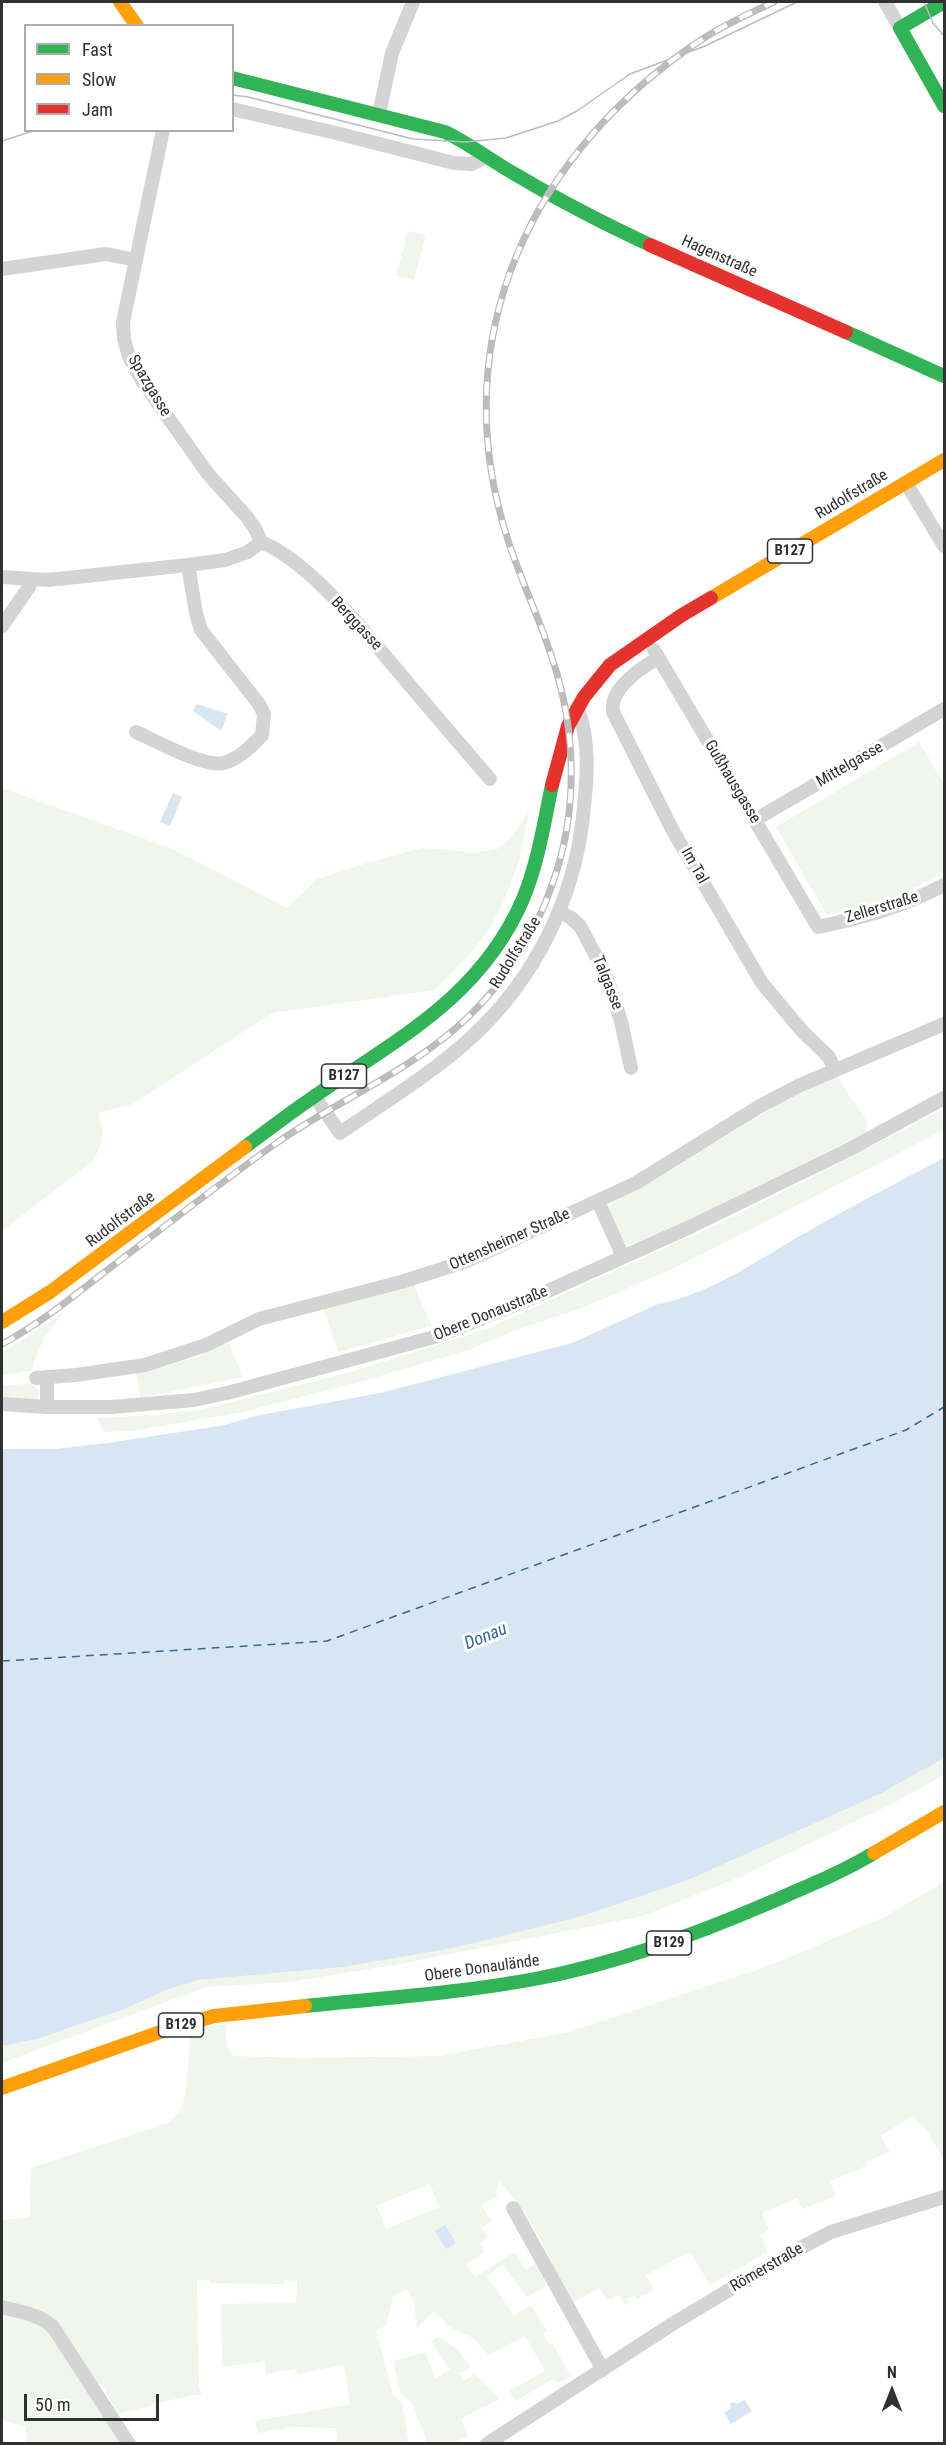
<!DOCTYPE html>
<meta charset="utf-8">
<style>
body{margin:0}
#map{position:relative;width:946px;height:2445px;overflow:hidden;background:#fff;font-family:"Roboto Condensed",sans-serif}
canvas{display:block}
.frame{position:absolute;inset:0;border:3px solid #303030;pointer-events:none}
.legend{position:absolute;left:24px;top:24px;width:210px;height:108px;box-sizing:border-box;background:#fff;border:2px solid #acacac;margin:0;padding:8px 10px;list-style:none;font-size:18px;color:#303030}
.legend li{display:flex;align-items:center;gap:12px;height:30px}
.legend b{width:30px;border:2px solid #acacac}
.north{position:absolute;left:862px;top:2361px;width:60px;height:60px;-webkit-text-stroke:4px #fff;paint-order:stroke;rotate:0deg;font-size:16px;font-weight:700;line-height:24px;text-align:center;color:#303030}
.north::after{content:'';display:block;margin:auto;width:21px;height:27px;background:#303030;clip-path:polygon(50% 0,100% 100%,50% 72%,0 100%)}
.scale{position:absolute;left:24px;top:2394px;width:135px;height:27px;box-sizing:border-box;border:3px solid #303030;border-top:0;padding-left:8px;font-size:18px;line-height:21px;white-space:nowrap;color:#303030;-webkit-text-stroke:4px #fff;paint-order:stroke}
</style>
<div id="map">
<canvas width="946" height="2445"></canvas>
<div class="frame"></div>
<ul class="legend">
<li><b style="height:8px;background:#30b455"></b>Fast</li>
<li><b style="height:8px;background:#ff9f0a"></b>Slow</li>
<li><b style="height:8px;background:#e5322d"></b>Jam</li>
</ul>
<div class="north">N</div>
<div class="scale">50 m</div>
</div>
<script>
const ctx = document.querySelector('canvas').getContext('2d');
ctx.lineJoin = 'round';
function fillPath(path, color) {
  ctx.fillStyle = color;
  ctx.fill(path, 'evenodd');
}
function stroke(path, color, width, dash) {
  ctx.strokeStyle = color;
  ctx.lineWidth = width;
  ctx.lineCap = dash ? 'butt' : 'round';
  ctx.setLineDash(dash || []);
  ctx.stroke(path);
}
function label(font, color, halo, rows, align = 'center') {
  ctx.font = font + ' "Roboto Condensed",sans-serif';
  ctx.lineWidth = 6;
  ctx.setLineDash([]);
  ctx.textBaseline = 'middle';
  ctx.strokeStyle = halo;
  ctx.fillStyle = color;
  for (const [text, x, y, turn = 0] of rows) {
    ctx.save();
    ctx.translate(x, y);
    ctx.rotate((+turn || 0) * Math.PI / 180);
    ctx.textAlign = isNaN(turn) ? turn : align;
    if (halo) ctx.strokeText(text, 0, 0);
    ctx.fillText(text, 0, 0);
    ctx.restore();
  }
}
fillPath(new Path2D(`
 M 408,231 L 426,235 L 414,280 L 396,276 Z
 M 919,742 L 944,784 L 944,872 C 904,896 873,906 827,915 L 776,827 Z
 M 2,788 L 173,849 L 287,908 L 317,879 L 370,862 L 422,848 L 453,850 L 472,853 L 497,849 L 512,837 L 529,811 L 519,861 L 502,906 L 490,928 L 470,954 L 435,990 L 272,1013 L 133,1104 L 98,1113 C 105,1134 104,1140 94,1160 L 2,1231 Z
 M 836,1076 L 867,1121 L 867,1130 L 863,1134 L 642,1243 L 629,1244 L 623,1242 L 610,1211 L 609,1207 L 613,1202 L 660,1177 L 801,1090 Z
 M 944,1109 L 944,1130 L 677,1267 L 582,1308 L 516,1330 L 469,1350 L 367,1380 L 243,1412 L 133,1431 L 104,1432 L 97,1418 L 157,1415 L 199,1410 L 236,1401 L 350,1372 L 484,1330 L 735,1216 Z
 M 414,1285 L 432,1326 L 338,1352 L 323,1308 Z
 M 63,1313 L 44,1338 L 31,1371 L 2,1375 L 2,1353 Z
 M 228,1341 L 243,1377 L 141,1398 L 136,1374 L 198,1357 Z
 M 30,1384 L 35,1386 L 39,1391 L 37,1400 L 2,1400 L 2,1385 Z
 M 944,1758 L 944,1775 L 892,1804 L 735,1879 L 643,1916 L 400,1964 L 291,1982 L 206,1987 L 2,2063 L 2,2046 L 37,2039 L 125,2009 L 166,1990 L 198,1980 L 343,1967 L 454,1948 L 579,1917 L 686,1881 L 882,1793 Z
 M 944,1882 L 944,2160 L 927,2131 L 912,2116 L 881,2136 L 890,2152 L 865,2162 L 866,2166 L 830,2181 L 836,2196 L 802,2209 L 797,2198 L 762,2213 L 769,2230 L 761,2235 L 768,2252 L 710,2285 L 690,2252 L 646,2275 L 654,2290 L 637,2299 L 635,2295 L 628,2299 L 629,2302 L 625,2305 L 619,2295 L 611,2299 L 606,2298 L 599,2288 L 571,2304 C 550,2261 534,2215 499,2182 L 496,2197 L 482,2205 L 491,2222 L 482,2228 L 488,2238 L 480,2243 L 485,2252 L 466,2264 L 475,2277 L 515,2252 L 526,2270 L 536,2263 L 547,2286 L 527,2297 L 503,2265 L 487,2276 L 514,2316 L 531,2305 L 547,2331 L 543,2334 L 550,2345 L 553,2344 L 571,2376 L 557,2384 L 553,2379 L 516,2401 L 509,2391 L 545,2371 L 525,2336 L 488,2355 L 473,2338 L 448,2326 L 434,2311 L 417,2328 L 414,2301 L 407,2289 L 393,2296 L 386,2326 L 376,2330 L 393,2395 L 402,2403 L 409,2443 L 337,2443 L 336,2428 L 295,2427 L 258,2433 L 255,2421 L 350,2404 L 344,2365 L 297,2374 L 296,2369 L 266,2374 L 264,2361 L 222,2367 L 221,2304 L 296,2303 L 297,2281 L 284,2280 L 284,2284 L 210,2283 L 209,2280 L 197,2280 L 199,2387 L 202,2394 L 151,2404 L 151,2406 L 118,2414 L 101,2383 L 88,2388 L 124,2443 L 27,2443 L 26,2427 L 2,2420 L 2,2220 L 30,2217 L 31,2168 L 168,2123 L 181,2110 L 186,2092 L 190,2038 L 188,2030 L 225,2024 L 227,2046 L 233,2056 L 303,2058 L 439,2056 L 569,2032 L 768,1966 L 882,1918 ZM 430,2184 L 439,2207 L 386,2229 L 377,2206 Z
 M 438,2336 L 458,2350 L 471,2367 L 459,2373 L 463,2381 L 475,2374 L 500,2399 L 461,2419 L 468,2437 L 452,2443 L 427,2443 L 413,2405 L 400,2392 L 393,2361 L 426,2352 L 435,2379 L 450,2369 L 431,2342 Z`), '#f0f6ec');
fillPath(new Path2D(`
 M 197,704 L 228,714 L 221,731 L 193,711 Z
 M 173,793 L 182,797 L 170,826 L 160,822 Z
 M 944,1158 L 944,1758 L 882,1793 L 686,1881 L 579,1917 L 454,1948 L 343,1967 L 198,1980 L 166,1990 L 125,2009 L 37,2039 L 2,2046 L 2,1449 L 56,1449 L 115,1442 L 225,1425 L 255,1416 L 380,1393 L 572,1343 L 658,1304 C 710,1294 753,1263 798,1237 C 847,1209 895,1183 944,1158 Z
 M 445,2225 L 456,2243 L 446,2249 L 435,2231 Z
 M 745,2400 L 752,2411 L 731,2424 L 724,2413 L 731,2408 L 730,2403 L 733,2402 L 737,2404 Z`), '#d8e6f4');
stroke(new Path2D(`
 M 2,1661 L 327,1641 L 906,1430 L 944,1407`), '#36679a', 1.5, [8, 6]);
stroke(new Path2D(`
 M 885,2 L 900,28
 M 232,109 L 336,133 L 454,163 L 471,164 L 487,157
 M 379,114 L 392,53 L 413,2
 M 163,130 L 123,322 L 124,339 L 129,357 L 143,382 L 208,474 L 247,517 L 256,530 L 261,542
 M 2,269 L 106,254 L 136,260
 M 906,483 L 944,546
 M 261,542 C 309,561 363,630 397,670 C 428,707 459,743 490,779
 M 2,577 L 48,580 L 188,565 L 225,560 L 248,552 L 261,542
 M 2,626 L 29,587 L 30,581
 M 654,650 L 818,927 C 864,917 903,907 944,885
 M 658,658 C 641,668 609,689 613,712 L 673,831 L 762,983 L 802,1031 L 829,1057 L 835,1070
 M 136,732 C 156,741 205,768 224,763 C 238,759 253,745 262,735 L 264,714 L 259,704 L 201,630 L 196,613 L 188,565
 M 755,820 L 944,709
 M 559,912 L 570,917 L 580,926 L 605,973 L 621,1021 L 631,1068
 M 314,1096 L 340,1133 C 385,1102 433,1073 473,1036 C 535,978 574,900 583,816 C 587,780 591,741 577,707
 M 598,1201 L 623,1257
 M 47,1377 L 47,1407
 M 36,1378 L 76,1375 L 145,1365 L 206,1345 L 259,1319 L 401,1282 L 467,1261 L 636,1183 L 760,1106 L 798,1086 L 944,1024
 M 2,1404 L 47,1407 L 111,1407 L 194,1400 L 231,1392 L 438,1336 L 530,1299 L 692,1226 L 848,1150 L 944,1098
 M 513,2208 L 603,2370
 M 2,2307 C 20,2312 39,2314 53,2327 L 129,2444
 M 487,2444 L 674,2323 L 791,2253 L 831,2232 L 944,2197`), '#d4d4d4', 14);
stroke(new Path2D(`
 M 944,2 L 900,28 L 944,106
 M 232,78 L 445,132 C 472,145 494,163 520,177 C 562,202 605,224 650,245
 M 846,332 L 944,376
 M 245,1147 C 268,1130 291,1112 315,1096 C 397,1039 481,997 523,899 C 538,863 544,823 552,785
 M 305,2006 C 383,1998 462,1993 540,1978 C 617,1963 692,1936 764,1905 C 801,1889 839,1874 874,1853`), '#30b455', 14);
stroke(new Path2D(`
 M 120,2 L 137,26
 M 711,598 L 944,460
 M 2,1322 L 50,1292 L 245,1147
 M 874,1853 L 944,1812
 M 2,2088 L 163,2031 L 214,2016 L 305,2006`), '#ff9f0a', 14);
stroke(new Path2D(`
 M 650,245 L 846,332
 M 552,785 L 568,726 L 584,697 L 610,665 L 682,615 L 711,598`), '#e5322d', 14);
stroke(new Path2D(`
 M 924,2 L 933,23 L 944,36
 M 232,95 L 248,97 L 413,139 L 466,142 L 506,138 L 558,121 L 577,111 L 630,74 L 705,46 L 797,2
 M 2,141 L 36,130`), '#bcbcbc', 1.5);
const rail = new Path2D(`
 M 2,1344 C 38,1325 70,1299 102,1274 C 161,1230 218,1184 278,1142 C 340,1099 413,1070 468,1017 C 506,981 535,934 552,885 C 578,813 577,733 553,661 C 540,619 520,579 507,537 C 443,337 532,150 704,38 C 726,24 750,13 774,2`);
stroke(rail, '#bcbcbc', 7);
stroke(rail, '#fff', 4.5, [14]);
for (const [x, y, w] of [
 [790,551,45],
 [344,1076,45],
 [669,1943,45],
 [181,2025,45]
]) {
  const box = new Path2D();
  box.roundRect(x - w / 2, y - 12, w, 24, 4.5);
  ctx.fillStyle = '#fff';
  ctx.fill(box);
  stroke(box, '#303030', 1.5);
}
label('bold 15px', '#303030', null, [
 ["B127",790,551],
 ["B127",344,1076],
 ["B129",669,1943],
 ["B129",181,2025]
]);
label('16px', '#303030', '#fff', [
 ["Hagenstraße",719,257,24],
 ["Spazgasse",149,386,59],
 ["Rudolfstraße",852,495,-31],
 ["Berggasse",356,624,47],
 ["Mittelgasse",850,765,-30],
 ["Gußhausgasse",732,782,59],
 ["Im Tal",694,866,60],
 ["Zellerstraße",882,908,-17],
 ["Rudolfstraße",516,953,-58],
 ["Talgasse",607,983,68],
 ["Rudolfstraße",121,1220,-37],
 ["Ottensheimer Straße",510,1240,-24],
 ["Obere Donaustraße",491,1314,-22],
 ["Obere Donaulände",482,1969,-8],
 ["Römerstraße",767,2268,-30]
]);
label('italic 18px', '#36679a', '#fff', [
 ["Donau",486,1637,-22]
]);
</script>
